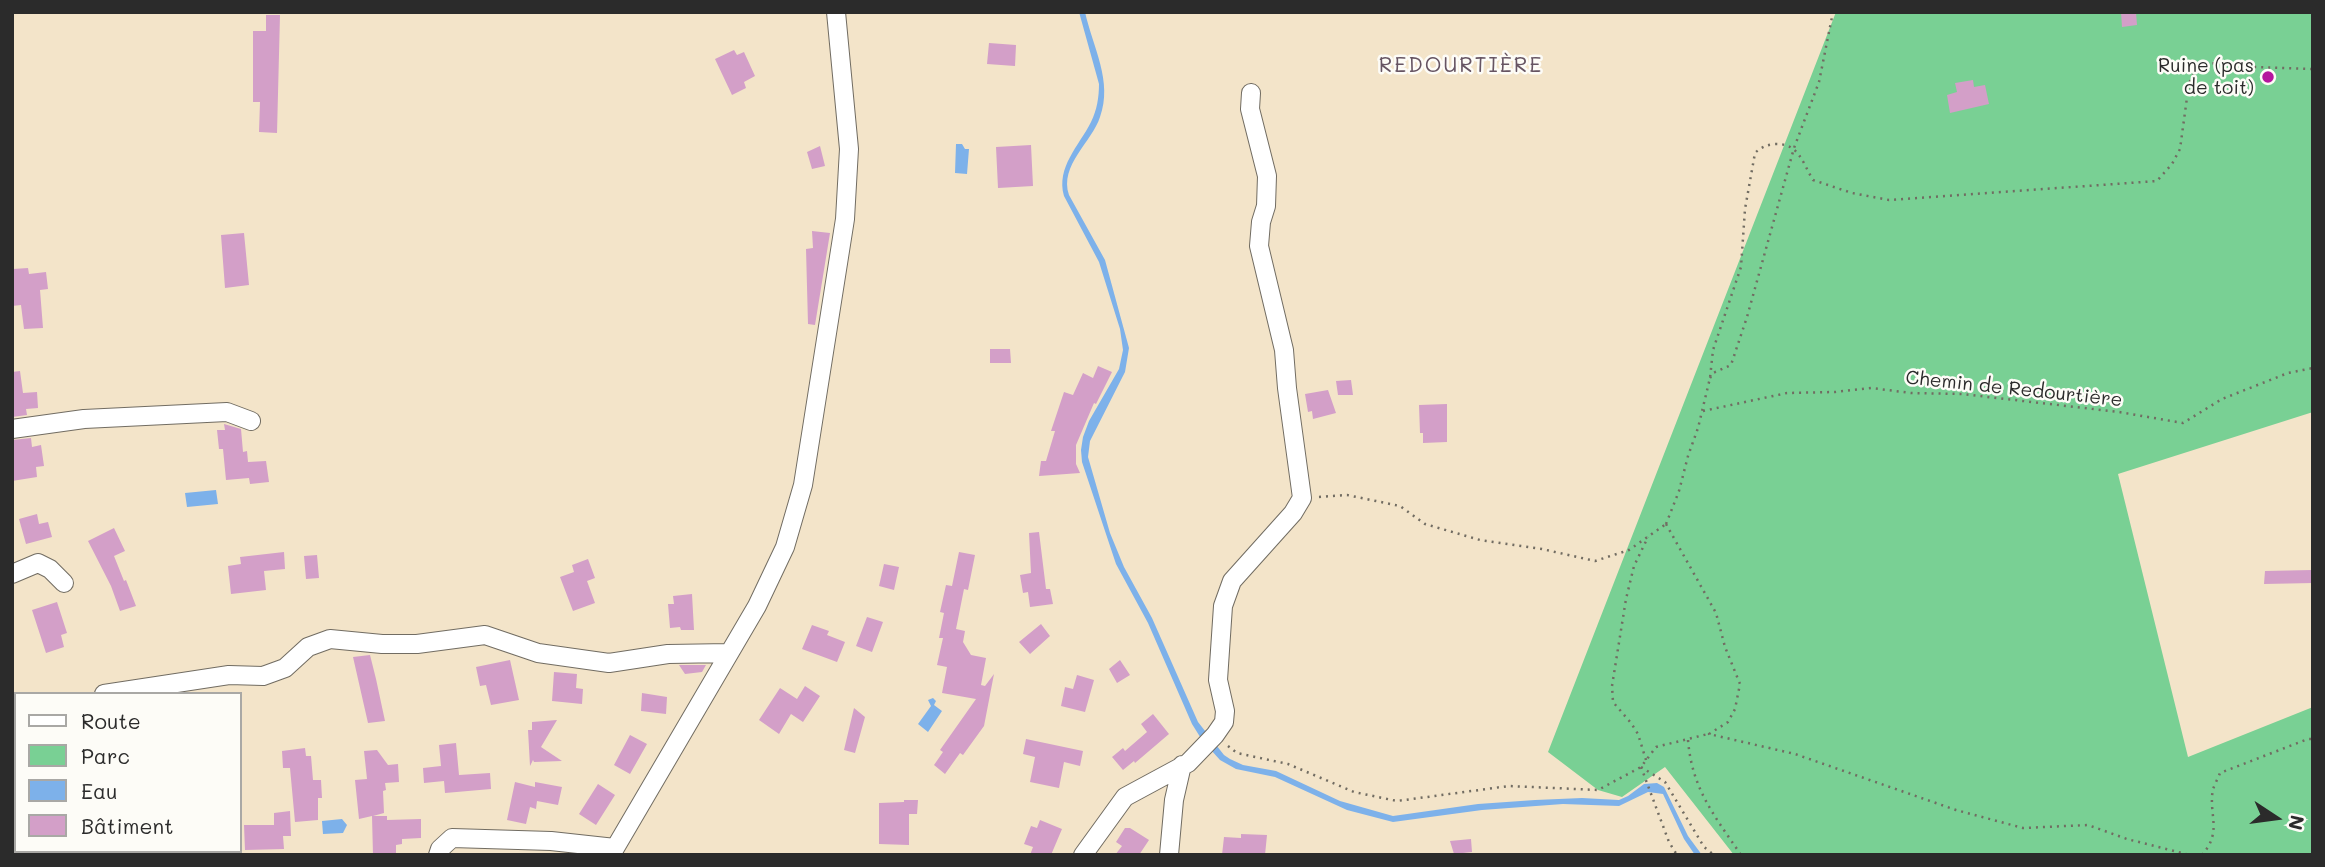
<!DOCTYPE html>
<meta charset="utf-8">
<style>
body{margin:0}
#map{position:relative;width:2325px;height:867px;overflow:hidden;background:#f3e4c9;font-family:Mali,sans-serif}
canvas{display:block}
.frame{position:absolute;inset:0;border:14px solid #2b2b2b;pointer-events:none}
.legend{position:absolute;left:14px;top:692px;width:228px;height:161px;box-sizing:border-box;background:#fdfcf7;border:2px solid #a9a8a5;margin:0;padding:9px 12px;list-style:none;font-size:21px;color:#2b2b2b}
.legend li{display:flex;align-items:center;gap:14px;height:35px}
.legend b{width:35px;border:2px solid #a9a8a5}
.north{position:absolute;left:2241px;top:783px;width:70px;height:70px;-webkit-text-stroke:5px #fdfcf7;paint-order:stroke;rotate:103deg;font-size:19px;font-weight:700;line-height:28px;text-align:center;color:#2b2b2b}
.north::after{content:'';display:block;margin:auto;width:24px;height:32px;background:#2b2b2b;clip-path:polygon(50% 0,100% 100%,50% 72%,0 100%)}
</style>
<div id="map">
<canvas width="2325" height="867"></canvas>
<div class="frame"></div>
<ul class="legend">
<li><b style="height:9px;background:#fff"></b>Route</li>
<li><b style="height:19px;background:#79d094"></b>Parc</li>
<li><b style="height:19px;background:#7db1ea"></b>Eau</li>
<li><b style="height:19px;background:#d39fc8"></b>Bâtiment</li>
</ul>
<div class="north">N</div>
</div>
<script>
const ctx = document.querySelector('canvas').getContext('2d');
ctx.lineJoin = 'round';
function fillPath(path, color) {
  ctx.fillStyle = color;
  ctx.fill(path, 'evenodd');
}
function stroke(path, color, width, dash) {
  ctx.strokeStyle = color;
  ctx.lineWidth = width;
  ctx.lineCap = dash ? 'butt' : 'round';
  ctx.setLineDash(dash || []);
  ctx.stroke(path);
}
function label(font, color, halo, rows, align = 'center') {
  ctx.font = font + ' Mali,sans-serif';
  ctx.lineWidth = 5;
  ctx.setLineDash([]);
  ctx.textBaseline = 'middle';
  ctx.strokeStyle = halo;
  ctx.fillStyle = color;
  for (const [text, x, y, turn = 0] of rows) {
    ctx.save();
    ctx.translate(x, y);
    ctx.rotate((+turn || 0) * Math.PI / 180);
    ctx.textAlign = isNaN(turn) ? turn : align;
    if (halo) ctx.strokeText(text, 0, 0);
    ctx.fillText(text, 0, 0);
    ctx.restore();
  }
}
fillPath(new Path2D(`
 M 1836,12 L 2313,12 L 2313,412 L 2118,474 L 2188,757 L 2313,707 L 2313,855 L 1734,855 L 1665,767 L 1622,797 L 1598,790 L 1548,752 Z`), '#79d094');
fillPath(new Path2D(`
 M 1079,12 L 1085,12 C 1093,48 1113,81 1100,117 C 1092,142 1059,165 1069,195 L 1105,260 L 1129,348 L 1125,372 L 1090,441 L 1088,457 L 1110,533 L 1124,567 L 1152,618 L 1198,722 L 1224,755 L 1230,759 L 1243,765 L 1276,771 L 1340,801 L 1393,816 L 1478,804 L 1535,800 L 1582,798 L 1619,800 L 1628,796 L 1644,784 L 1657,783 L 1664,787 L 1688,836 L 1702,855 L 1695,855 L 1684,839 L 1663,794 L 1648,792 L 1619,806 L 1563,804 L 1482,810 L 1393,822 L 1347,810 L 1275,777 L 1236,769 L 1220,760 L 1202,740 L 1192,724 L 1148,623 L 1116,564 L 1082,462 L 1081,450 L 1083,437 L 1089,421 L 1119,369 L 1123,350 L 1120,329 L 1099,262 L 1064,196 C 1056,167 1079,146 1091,122 C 1097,110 1099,97 1099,84 Z
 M 956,144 L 962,144 L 965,149 L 969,149 L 967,174 L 955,173 Z
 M 216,490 L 218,504 L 187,507 L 185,493 Z
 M 933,698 L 936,701 L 934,705 L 942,711 L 928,732 L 918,724 L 931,706 L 928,700 Z
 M 342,819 L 347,825 L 343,833 L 323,834 L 322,821 Z`), '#7db1ea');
fillPath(new Path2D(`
 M 2121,12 L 2136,12 L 2137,25 L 2122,27 Z
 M 266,15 L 280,15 L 277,133 L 259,132 L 260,102 L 253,102 L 253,31 L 266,31 Z
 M 989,43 L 1016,45 L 1015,66 L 987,64 Z
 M 734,50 L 737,55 L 744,52 L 755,76 L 744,82 L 746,88 L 732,95 L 715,59 Z
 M 1973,80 L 1974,87 L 1985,85 L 1989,104 L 1950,113 L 1947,95 L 1957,92 L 1955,83 Z
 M 1031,145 L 1033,186 L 998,188 L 996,147 Z
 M 820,146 L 825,166 L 812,169 L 807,152 Z
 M 812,231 L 830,233 L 815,325 L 808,324 L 806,249 L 813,248 Z
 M 244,233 L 249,285 L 225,288 L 221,235 Z
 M 28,268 L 29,274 L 46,272 L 48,289 L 40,290 L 43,328 L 24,329 L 21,305 L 12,306 L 13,269 Z
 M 990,349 L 1010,349 L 1011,363 L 990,363 Z
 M 1098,366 L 1112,372 L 1096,404 L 1094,403 L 1076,445 L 1076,464 L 1080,473 L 1039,476 L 1041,461 L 1046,461 L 1055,431 L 1051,431 L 1064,392 L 1073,395 L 1083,373 L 1093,378 Z
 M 20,371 L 23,393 L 37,392 L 38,408 L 26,409 L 27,415 L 12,417 L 12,372 Z
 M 1351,380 L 1353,395 L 1338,395 L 1336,381 Z
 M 1328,390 L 1336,413 L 1313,419 L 1312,411 L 1308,412 L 1305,394 Z
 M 1447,404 L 1447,442 L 1423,443 L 1423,433 L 1420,433 L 1419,405 Z
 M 224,424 L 241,429 L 243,452 L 247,451 L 248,462 L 266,461 L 269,482 L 250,484 L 249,478 L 226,480 L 223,449 L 219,449 L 217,430 L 225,430 Z
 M 31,438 L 32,447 L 41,445 L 44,466 L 36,467 L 37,477 L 12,481 L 12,440 Z
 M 37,514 L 39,524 L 48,522 L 52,537 L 26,544 L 19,519 Z
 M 114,528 L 125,551 L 114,556 L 124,581 L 126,580 L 136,606 L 120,611 L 111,586 L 88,541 Z
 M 1039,532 L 1046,589 L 1050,589 L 1053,604 L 1030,607 L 1028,592 L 1023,593 L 1020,575 L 1031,573 L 1029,533 Z
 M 284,552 L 285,569 L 264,571 L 266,590 L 231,594 L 228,566 L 241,564 L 240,557 Z
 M 959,552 L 975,555 L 968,590 L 964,589 L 956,629 L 965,631 L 963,642 L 971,655 L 986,658 L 981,685 L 985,686 L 994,674 L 984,726 L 963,755 L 960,753 L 945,774 L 934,765 L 943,752 L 940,750 L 976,699 L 942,693 L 947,667 L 937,665 L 943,638 L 939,638 L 944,613 L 940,612 L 946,585 L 952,586 Z
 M 317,555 L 319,578 L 306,579 L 304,556 Z
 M 588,559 L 595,578 L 587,581 L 595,603 L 573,611 L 560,577 L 574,572 L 572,565 Z
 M 884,564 L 899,567 L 894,590 L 879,586 Z
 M 2312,570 L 2313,583 L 2264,584 L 2265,571 Z
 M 692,594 L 694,630 L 681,630 L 680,627 L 670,628 L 668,604 L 674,604 L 673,596 Z
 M 57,602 L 67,633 L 61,635 L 64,647 L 46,653 L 32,610 Z
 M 867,617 L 883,622 L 872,652 L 856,646 Z
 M 1041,624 L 1050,636 L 1030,654 L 1019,642 Z
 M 812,625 L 829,631 L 827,635 L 845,642 L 837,662 L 802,649 Z
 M 370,655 L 376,679 L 385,721 L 368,723 L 353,657 Z
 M 510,660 L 519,700 L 491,705 L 486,685 L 480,686 L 476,667 Z
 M 1120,660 L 1130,675 L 1117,683 L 1109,669 Z
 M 679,665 L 706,665 L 702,672 L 685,674 Z
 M 554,672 L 577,674 L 576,688 L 583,689 L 582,704 L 552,701 Z
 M 1077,675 L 1094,680 L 1085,712 L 1061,706 L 1065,687 L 1073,689 Z
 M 805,686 L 820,696 L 803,722 L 791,714 L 779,734 L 759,720 L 780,688 L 797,699 Z
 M 642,693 L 667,697 L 666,714 L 641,711 Z
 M 854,708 L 865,717 L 855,753 L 844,750 Z
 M 1153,714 L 1169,734 L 1135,763 L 1134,761 L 1123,770 L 1112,757 L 1123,748 L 1125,751 L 1147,732 L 1141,724 Z
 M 557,720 L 541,747 L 562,761 L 534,762 L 533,760 L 530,766 L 528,730 L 532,730 L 532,722 Z
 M 630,735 L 647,744 L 630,774 L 614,765 Z
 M 1026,739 L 1083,751 L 1080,766 L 1064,762 L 1059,788 L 1030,782 L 1035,757 L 1023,754 Z
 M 456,743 L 459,775 L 490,773 L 491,789 L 445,793 L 444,781 L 424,783 L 423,768 L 441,766 L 439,745 Z
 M 305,748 L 306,756 L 311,756 L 313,780 L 321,780 L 322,798 L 318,798 L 318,820 L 295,822 L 290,768 L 283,768 L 282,751 Z
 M 377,750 L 388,765 L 398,764 L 399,782 L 385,783 L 386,790 L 383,791 L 384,813 L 373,816 L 387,816 L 387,820 L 421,819 L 421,838 L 402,839 L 402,844 L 396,845 L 396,855 L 373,855 L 372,816 L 359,819 L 355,780 L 367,779 L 364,751 Z
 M 515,782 L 535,787 L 535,782 L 562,787 L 558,805 L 537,801 L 536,809 L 530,807 L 526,824 L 507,820 Z
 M 598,784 L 615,795 L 596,825 L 579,814 Z
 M 904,800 L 918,800 L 917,814 L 909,814 L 909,845 L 879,844 L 879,803 L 904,802 Z
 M 290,811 L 291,836 L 283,836 L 284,849 L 245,850 L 244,825 L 274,825 L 274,813 Z
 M 1040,820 L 1062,829 L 1051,855 L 1030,855 L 1033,847 L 1024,844 L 1031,826 L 1037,828 Z
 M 1125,828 L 1130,828 L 1149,840 L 1139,855 L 1115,855 L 1122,846 L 1116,842 Z
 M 1241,834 L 1267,835 L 1265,855 L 1222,855 L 1224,837 L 1241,838 Z
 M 1471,839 L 1472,852 L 1454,854 L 1450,841 Z`), '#d39fc8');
const minor = new Path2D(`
 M 12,429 L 84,419 L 227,412 L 251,421
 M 12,574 L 38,563 L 50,569 L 64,583
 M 104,694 L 229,675 L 263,676 L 285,668 L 308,647 L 330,639 L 382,644 L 417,644 L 485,635 L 538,653 L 609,663 L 668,654 L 729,653
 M 12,742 L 16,744
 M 12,764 L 16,770
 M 65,851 L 67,855
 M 86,851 L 88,855
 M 438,855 L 440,849 L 452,838 L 551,841 L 615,848
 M 611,855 L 757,606 L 785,547 L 803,485 L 845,219 L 849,149 L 836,12
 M 1083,855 L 1125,797 L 1188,763 L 1215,735 L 1224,722 L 1225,711 L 1218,680 L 1223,606 L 1232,581 L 1293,513 L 1302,498 L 1287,388 L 1284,350 L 1259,246 L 1261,222 L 1266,206 L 1267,176 L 1250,109 L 1251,93
 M 1169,855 L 1174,800 L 1182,765`);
stroke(minor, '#716c62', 20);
stroke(new Path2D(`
 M 1710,378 L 1713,373 L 1731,365 L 1747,317 L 1794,148 L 1819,82 L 1833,12
 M 1703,411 L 1787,393 L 1835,392 L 1871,388 L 1911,393 L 1962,394 L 2119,412 L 2183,423 L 2222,399 L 2288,373 L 2313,368
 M 1319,497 L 1347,495 L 1400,506 L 1425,524 L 1480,540 L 1542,549 L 1595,561 L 1629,550 L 1666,524
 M 1666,524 L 1679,491 L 1688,456 L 1698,428 L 1710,378 L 1713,350 L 1741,267 L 1745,209 L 1755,153 C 1761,147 1767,145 1775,144 C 1799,143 1802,162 1813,180 L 1852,193 L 1889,200 L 2157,181 L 2172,164 L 2180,149 L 2189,83 L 2200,62 L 2253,67 L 2313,69
 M 1666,524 L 1716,613 L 1725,647 L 1740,684 L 1735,709 L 1728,722 L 1709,734 L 1795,754 L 1956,810 L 2023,828 L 2088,825 L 2127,839 L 2190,855
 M 1688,740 C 1692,789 1714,815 1741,855
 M 1228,746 L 1237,753 L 1288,764 L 1354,792 L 1397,801 L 1509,786 L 1598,790 L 1641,767 L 1656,747 L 1708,734
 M 1646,760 L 1638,734 L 1631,723 L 1613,702 L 1612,686 L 1626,599 L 1634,566 L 1648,537
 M 1641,767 L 1665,782 L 1704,847 L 1714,855
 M 1641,767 L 1669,842 L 1677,855
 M 2202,855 C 2223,831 2208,815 2213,789 C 2215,784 2218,778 2220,773 L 2308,739 L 2313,739`), '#716c62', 2.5, [2, 5]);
stroke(minor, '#fff', 18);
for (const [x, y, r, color] of [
 [2268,77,7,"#b5179e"]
]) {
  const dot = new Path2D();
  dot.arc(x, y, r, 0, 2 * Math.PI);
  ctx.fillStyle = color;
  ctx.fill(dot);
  stroke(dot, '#fdfcf7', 2.5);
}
label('19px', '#2b2b2b', '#fdfcf7', [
 ["Ruine (pas",2254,66],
 ["de toit)",2254,88]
], 'right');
label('19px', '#2b2b2b', '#fdfcf7', [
 ["Chemin de Redourtière",2014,389,6]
]);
ctx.letterSpacing = '2px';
label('21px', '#665462', '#fdfcf7', [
 ["REDOURTIÈRE",1461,66]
]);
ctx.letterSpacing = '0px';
</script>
